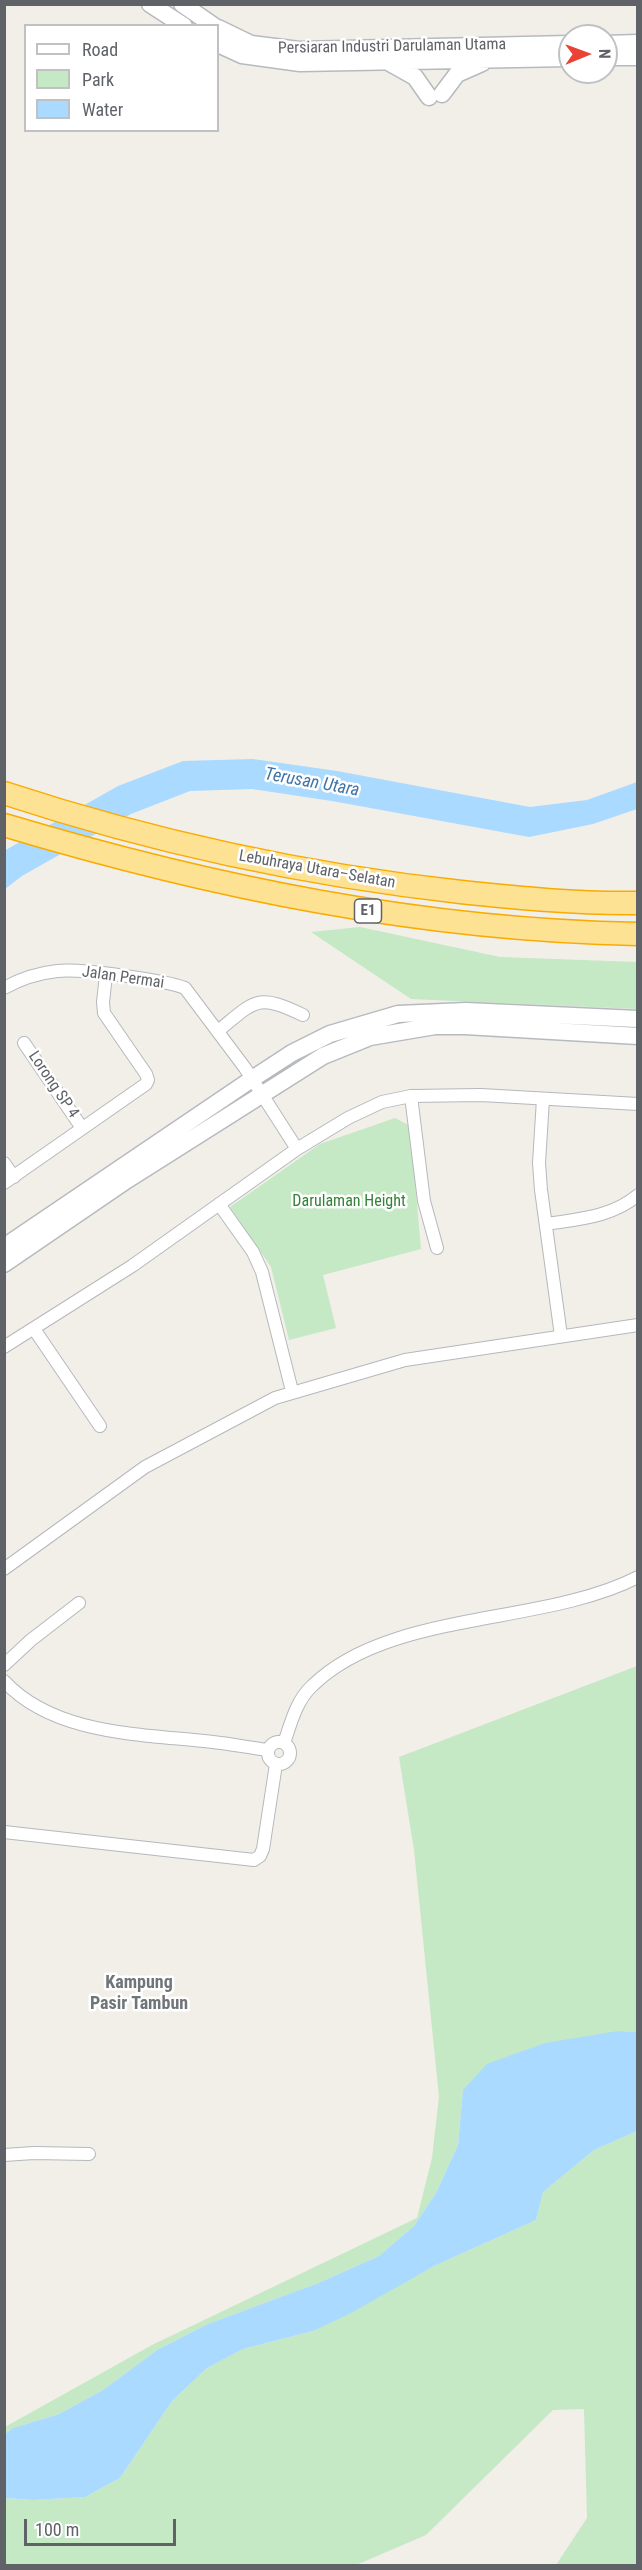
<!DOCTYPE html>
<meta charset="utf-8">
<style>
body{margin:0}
#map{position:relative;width:642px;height:2570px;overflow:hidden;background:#f1efe8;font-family:"Roboto Condensed",sans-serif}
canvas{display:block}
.frame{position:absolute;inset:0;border:6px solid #5f6368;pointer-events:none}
.legend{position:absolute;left:24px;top:24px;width:195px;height:108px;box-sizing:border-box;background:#fff;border:2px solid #bfc1c3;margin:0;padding:8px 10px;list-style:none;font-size:18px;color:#5f6368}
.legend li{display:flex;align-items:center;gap:12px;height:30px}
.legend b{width:30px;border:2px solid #bfc1c3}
.north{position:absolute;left:558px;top:24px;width:60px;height:60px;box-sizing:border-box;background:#fff;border:2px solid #bfc1c3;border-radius:50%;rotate:89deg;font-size:16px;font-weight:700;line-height:24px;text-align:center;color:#5f6368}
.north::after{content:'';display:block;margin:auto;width:21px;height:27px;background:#ea4335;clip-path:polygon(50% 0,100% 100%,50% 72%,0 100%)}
.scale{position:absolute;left:24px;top:2519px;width:152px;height:27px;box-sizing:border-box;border:3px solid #5f6368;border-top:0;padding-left:8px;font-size:18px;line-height:21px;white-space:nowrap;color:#5f6368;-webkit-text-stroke:4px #fff;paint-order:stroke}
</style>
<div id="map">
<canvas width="642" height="2570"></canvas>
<div class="frame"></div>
<ul class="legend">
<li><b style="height:8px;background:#fff"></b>Road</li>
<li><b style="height:16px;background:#c5e8c5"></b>Park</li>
<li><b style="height:16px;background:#aadaff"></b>Water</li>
</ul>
<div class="north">N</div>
<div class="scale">100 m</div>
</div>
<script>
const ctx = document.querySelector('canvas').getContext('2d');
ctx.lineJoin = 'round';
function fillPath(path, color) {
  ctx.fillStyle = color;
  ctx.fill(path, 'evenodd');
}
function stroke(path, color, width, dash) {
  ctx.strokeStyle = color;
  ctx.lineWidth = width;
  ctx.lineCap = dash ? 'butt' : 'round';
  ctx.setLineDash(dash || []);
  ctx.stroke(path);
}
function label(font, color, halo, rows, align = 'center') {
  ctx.font = font + ' "Roboto Condensed",sans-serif';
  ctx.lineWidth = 5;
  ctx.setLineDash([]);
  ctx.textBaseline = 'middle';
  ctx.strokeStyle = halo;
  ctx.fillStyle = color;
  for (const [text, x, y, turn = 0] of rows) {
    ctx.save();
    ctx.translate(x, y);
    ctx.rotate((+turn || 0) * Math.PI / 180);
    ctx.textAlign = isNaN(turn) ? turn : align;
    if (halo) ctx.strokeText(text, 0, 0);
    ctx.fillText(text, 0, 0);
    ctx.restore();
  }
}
fillPath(new Path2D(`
 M 360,927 L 500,957 L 637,962 L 637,1009 L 411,999 L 311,932 Z
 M 395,1118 L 410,1126 L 421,1249 L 323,1275 L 336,1328 L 289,1340 L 271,1267 L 230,1207 L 320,1144 Z
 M 637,1666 L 637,2032 L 618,2031 L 463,2090 L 458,2145 L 436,2193 L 414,2226 L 379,2256 L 316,2284 L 208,2324 L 157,2350 L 103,2390 L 59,2414 L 13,2428 L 5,2434 L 5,2427 L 152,2345 L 417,2218 L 432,2158 L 439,2097 L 414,1850 L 399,1757 Z
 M 637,2131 L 637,2565 L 556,2565 L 587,2518 L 584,2409 L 553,2410 L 426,2535 L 356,2565 L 5,2565 L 4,2498 L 34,2500 L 85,2497 L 120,2478 L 172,2401 L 207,2368 L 243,2349 L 313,2331 L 434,2266 L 536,2220 L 543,2192 L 594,2150 Z`), '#c5e8c5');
fillPath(new Path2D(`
 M 253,759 L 337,771 L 530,807 L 587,800 L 637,782 L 637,809 L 593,824 L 529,837 L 332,801 L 252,789 L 190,791 L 131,814 L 22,876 L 5,889 L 4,851 L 118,786 L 183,761 Z
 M 618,2031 L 637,2032 L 637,2131 L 594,2150 L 543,2192 L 536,2220 L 434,2266 L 351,2313 L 313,2331 L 243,2349 L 207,2368 L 172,2401 L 120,2478 L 85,2497 L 34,2500 L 5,2498 L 5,2434 L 13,2428 L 59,2414 L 103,2390 L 157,2350 L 208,2324 L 316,2284 L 379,2256 L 414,2226 L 436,2193 L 458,2145 L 463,2090 L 487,2064 L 545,2043 Z`), '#aadaff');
const street = new Path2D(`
 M 4,988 C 20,979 39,973 57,971 C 80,968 164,980 185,988 L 245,1068 L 297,1149 L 132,1266 L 4,1347
 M 218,1031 C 256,1000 257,993 303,1015
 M 24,1043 L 82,1128
 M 411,1096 L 424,1201 L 437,1248
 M 543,1099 L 539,1163 L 541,1190 L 561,1336
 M 297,1149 L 348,1118 L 382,1102 L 411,1096 L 481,1095 L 638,1104
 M 4,1163 L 14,1177
 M 4,1183 L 146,1084 L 148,1080 L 146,1074 L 104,1013 L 103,1002 L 106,975
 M 219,1204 L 253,1252 L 262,1272 L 292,1391
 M 547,1224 C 579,1219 612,1217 638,1195
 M 34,1329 L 100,1426
 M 4,1569 L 145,1467 L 275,1398 L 405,1360 L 638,1325
 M 4,1665 L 31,1640 L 79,1603
 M 4,1681 C 55,1736 145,1734 213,1742 C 232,1744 250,1748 268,1750
 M268 1753a11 11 0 1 1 22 0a11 11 0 1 1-22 0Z
 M 284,1743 C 291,1723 296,1701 312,1686 C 389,1610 543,1626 638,1577
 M 4,1832 L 254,1860 L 260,1856 L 263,1849 L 276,1764
 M 4,2155 L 34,2153 L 89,2154`);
const secondary = new Path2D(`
 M 150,4 L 184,26
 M 182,4 L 214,26
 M 218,28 L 251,44 L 299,50 L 570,44
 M 218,44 L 242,55 L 300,63 L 570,58
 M 606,44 L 638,43
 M 606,57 L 638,57
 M 390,63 L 415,77 L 429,97
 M 442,94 L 457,74 L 482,63
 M 4,1247 L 252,1079 L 292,1053 L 330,1034 L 398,1014 L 466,1011 L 638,1019
 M 4,1264 L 127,1180 L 323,1056 L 370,1037 L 435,1026 L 465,1026 L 638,1036`);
const highway = new Path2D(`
 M 4,793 C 153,842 306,875 461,892 C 519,898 578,904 638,903
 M 4,825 C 211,887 421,930 638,934`);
stroke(street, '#b5b8bc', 14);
stroke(secondary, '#b6babf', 19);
stroke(highway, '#f9ab00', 25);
stroke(street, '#fff', 12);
stroke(secondary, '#fff', 16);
stroke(highway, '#fde293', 22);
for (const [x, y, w] of [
 [368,911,27]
]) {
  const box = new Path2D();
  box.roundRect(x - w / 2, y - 12, w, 24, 4.5);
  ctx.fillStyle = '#fff';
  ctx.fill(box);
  stroke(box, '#5f6368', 1.5);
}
label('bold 15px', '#5f6368', null, [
 ["E1",368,911]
]);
label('16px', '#5f6368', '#fff', [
 ["Persiaran Industri Darulaman Utama",392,47,-1],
 ["Lebuhraya Utara–Selatan",317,870,10],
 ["Jalan Permai",123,978,8],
 ["Lorong SP 4",53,1085,56]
]);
label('16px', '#348238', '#fff', [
 ["Darulaman Height",349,1202]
]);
label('italic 18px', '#4174aa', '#fff', [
 ["Terusan Utara",312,783,10]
]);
label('bold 18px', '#70757a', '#fff', [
 ["Kampung",139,1983],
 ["Pasir Tambun",139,2004]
]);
</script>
